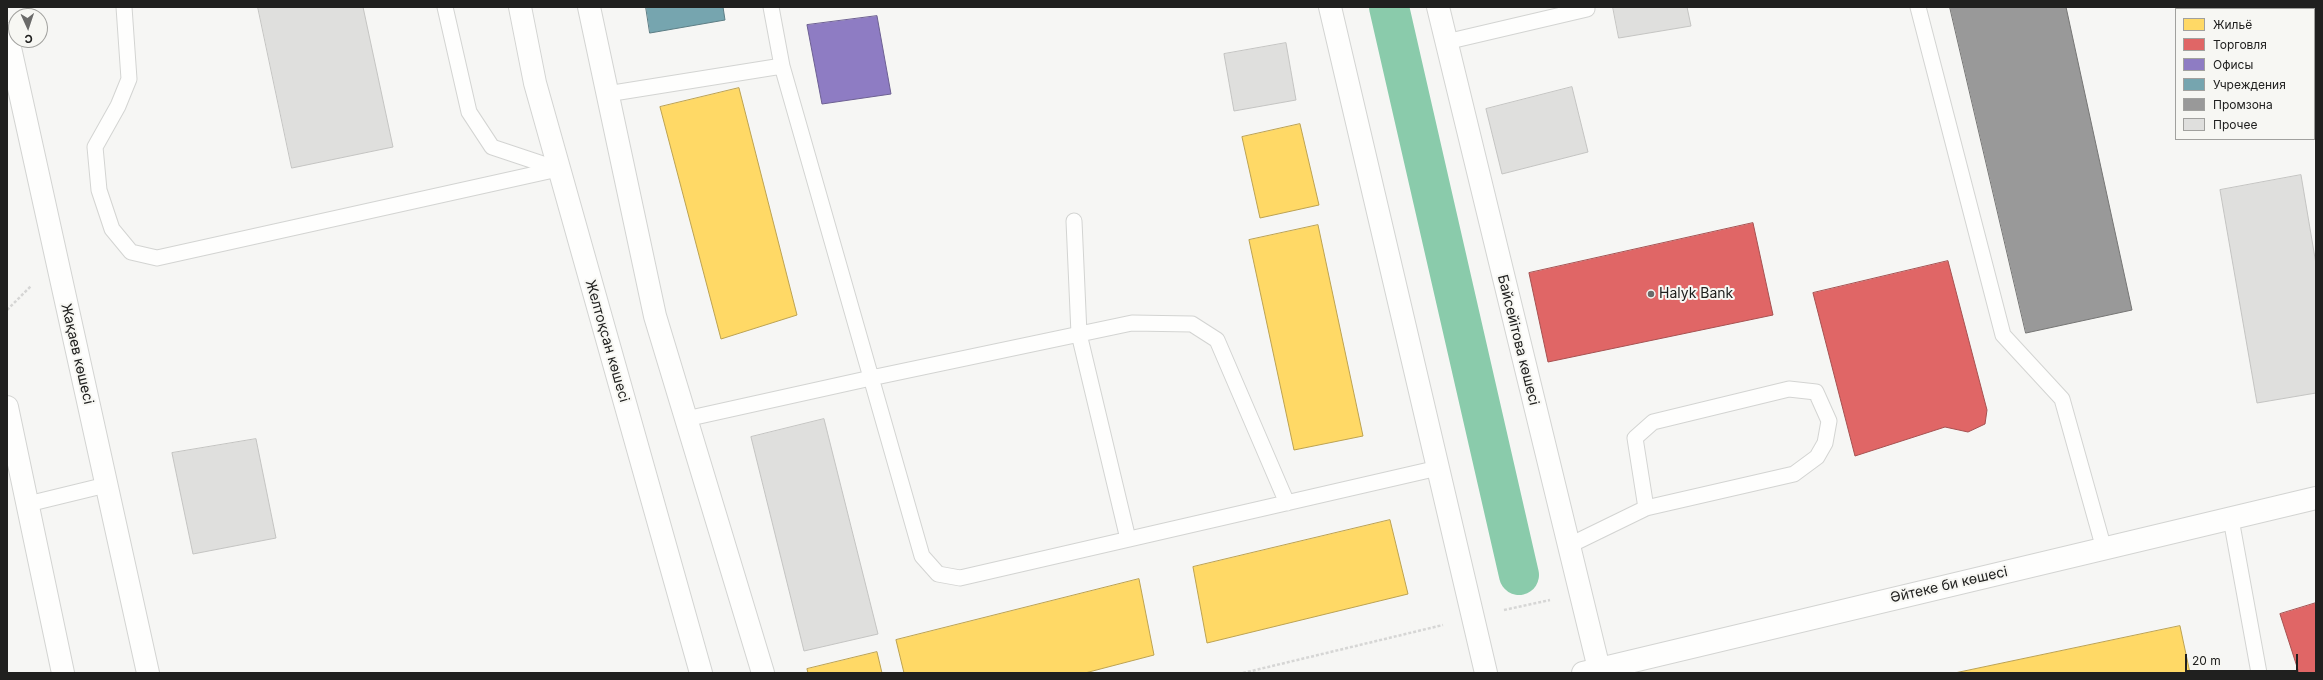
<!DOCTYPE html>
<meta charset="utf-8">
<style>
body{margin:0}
#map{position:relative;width:2323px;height:680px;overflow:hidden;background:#f6f6f4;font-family:Inter,sans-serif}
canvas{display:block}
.frame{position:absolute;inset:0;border:8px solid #20201f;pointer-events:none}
.legend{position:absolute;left:2175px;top:8px;width:140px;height:132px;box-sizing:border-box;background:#f7f7f3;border:1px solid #a1a19e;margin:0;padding:5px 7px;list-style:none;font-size:12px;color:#20201f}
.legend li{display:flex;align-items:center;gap:8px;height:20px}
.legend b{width:20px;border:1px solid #a1a19e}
.north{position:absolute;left:8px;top:8px;width:40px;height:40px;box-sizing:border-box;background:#f7f7f3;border:1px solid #a1a19e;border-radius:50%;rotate:177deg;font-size:11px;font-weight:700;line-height:16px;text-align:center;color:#20201f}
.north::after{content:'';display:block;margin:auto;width:14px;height:18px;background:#6b6b6a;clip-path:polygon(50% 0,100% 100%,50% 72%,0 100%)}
.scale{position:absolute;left:2185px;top:654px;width:113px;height:18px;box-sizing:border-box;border:2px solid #20201f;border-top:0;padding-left:5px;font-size:12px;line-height:14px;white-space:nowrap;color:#20201f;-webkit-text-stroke:3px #f7f7f3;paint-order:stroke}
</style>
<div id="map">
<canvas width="2323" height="680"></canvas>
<div class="frame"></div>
<ul class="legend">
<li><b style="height:11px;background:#ffd966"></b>Жильё</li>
<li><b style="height:11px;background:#e06666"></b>Торговля</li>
<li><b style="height:11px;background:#8e7cc3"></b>Офисы</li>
<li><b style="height:11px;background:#76a5af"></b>Учреждения</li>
<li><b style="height:11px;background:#999"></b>Промзона</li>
<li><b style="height:11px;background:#dfdfdd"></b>Прочее</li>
</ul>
<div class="north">С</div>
<div class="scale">20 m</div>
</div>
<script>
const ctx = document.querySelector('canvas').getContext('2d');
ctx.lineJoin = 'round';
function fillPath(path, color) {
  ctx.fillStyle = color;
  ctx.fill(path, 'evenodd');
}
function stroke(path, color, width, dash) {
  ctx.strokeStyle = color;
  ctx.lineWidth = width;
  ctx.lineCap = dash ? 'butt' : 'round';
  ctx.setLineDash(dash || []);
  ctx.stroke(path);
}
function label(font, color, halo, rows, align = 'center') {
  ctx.font = font + ' Inter,sans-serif';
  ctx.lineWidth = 4;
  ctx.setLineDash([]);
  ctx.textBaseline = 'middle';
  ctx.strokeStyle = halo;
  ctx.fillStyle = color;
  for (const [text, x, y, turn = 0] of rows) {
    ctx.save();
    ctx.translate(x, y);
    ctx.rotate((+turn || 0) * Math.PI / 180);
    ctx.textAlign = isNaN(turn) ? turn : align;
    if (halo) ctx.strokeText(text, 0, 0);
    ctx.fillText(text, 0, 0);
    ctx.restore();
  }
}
const homes = new Path2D(`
 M 739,88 L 797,315 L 721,339 L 660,107 Z
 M 1300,124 L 1319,205 L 1260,218 L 1242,137 Z
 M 1318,225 L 1363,436 L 1294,450 L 1249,240 Z
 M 1390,520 L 1408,594 L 1207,643 L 1193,567 Z
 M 1139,579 L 1154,655 L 1085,673 L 904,673 L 896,640 Z
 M 2180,626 L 2190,673 L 1955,673 Z
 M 877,652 L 882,673 L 808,673 L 807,669 Z`);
fillPath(homes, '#ffd966');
stroke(homes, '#bca251', 1);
const shops = new Path2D(`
 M 1753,223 L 1773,315 L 1548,362 L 1529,273 Z
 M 1948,261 L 1987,410 L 1985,424 L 1968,432 L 1945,427 L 1855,456 L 1813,293 Z
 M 2316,603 L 2316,673 L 2299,673 L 2280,614 Z`);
fillPath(shops, '#e06666');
stroke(shops, '#a65151', 1);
const offices = new Path2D(`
 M 877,16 L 891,94 L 822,104 L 807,25 Z`);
fillPath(offices, '#8e7cc3');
stroke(offices, '#6d6092', 1);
const public = new Path2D(`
 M 646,7 L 723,7 L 725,20 L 650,33 Z`);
fillPath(public, '#76a5af');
stroke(public, '#5c7d84', 1);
const industry = new Path2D(`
 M 1950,7 L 2066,7 L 2132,310 L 2026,333 Z`);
fillPath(industry, '#999');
stroke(industry, '#757574', 1);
stroke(new Path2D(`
 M 1389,7 L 1519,575`), '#8acbab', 40);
const building = new Path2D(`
 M 258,7 L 363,7 L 393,147 L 292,168 Z
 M 1613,7 L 1687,7 L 1691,26 L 1619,38 Z
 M 1286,43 L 1296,100 L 1234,111 L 1224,54 Z
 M 1572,87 L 1588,152 L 1502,174 L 1486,109 Z
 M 2301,175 L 2316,264 L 2316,393 L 2257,403 L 2220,190 Z
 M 824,419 L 878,634 L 804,651 L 751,437 Z
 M 256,439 L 276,538 L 193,554 L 172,453 Z`);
fillPath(building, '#dfdfdd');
stroke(building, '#c4c4c2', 1);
const service = new Path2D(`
 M 124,7 L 129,79 L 118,106 L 95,147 L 99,190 L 112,229 L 131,252 L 157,258 L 558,169 L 492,147 L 469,112 L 445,7
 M 771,7 L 782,66 L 922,556 L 938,574 L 960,578 L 1438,468
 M 1918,7 L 2003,335 L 2062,399 L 2104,549
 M 1446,42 L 1587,9
 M 607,94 L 782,66
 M 2314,105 L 2316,104
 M 1074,221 L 1079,334 L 1128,539
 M 686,419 L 871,378 L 1132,323 L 1192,324 L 1217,340 L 1287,503
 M 28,504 L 106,485
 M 2231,519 L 2259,673
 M 1568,546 L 1646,508 L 1794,474 L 1817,457 L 1825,443 L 1829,421 L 1816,392 L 1789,389 L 1653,422 L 1635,438 L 1646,508`);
const minor = new Path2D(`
 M 1330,7 L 1486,673
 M 1438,7 L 1600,673
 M 7,34 L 148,673
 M 7,407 L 63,673
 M 1583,673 L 2316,498`);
const tertiary = new Path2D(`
 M 520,7 L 535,83 L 701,673
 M 589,7 L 655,316 L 763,673`);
stroke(service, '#d3d4d2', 17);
stroke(minor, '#d3d4d2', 24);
stroke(tertiary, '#d3d4d2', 24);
stroke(new Path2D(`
 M 7,310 L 31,286
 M 1504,610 L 1550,600
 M 1243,673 L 1443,625`), '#d6d6d5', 2.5, [3, 2]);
stroke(service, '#fefefd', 15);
stroke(minor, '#fefefd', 22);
stroke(tertiary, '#fefefd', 22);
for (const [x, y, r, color] of [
 [1651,294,4,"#6b6b6a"]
]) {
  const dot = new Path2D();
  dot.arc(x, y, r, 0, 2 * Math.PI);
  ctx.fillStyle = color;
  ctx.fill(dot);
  stroke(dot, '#f7f7f3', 1.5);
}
label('14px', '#20201f', '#f7f7f3', [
 ["Halyk Bank",1659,294]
], 'left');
label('14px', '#20201f', '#f7f7f3', [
 ["Байсейітова көшесі",1518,340,76],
 ["Желтоқсан көшесі",607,341,74],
 ["Жақаев көшесі",77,354,77],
 ["Әйтеке би көшесі",1949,585,-13]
]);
</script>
